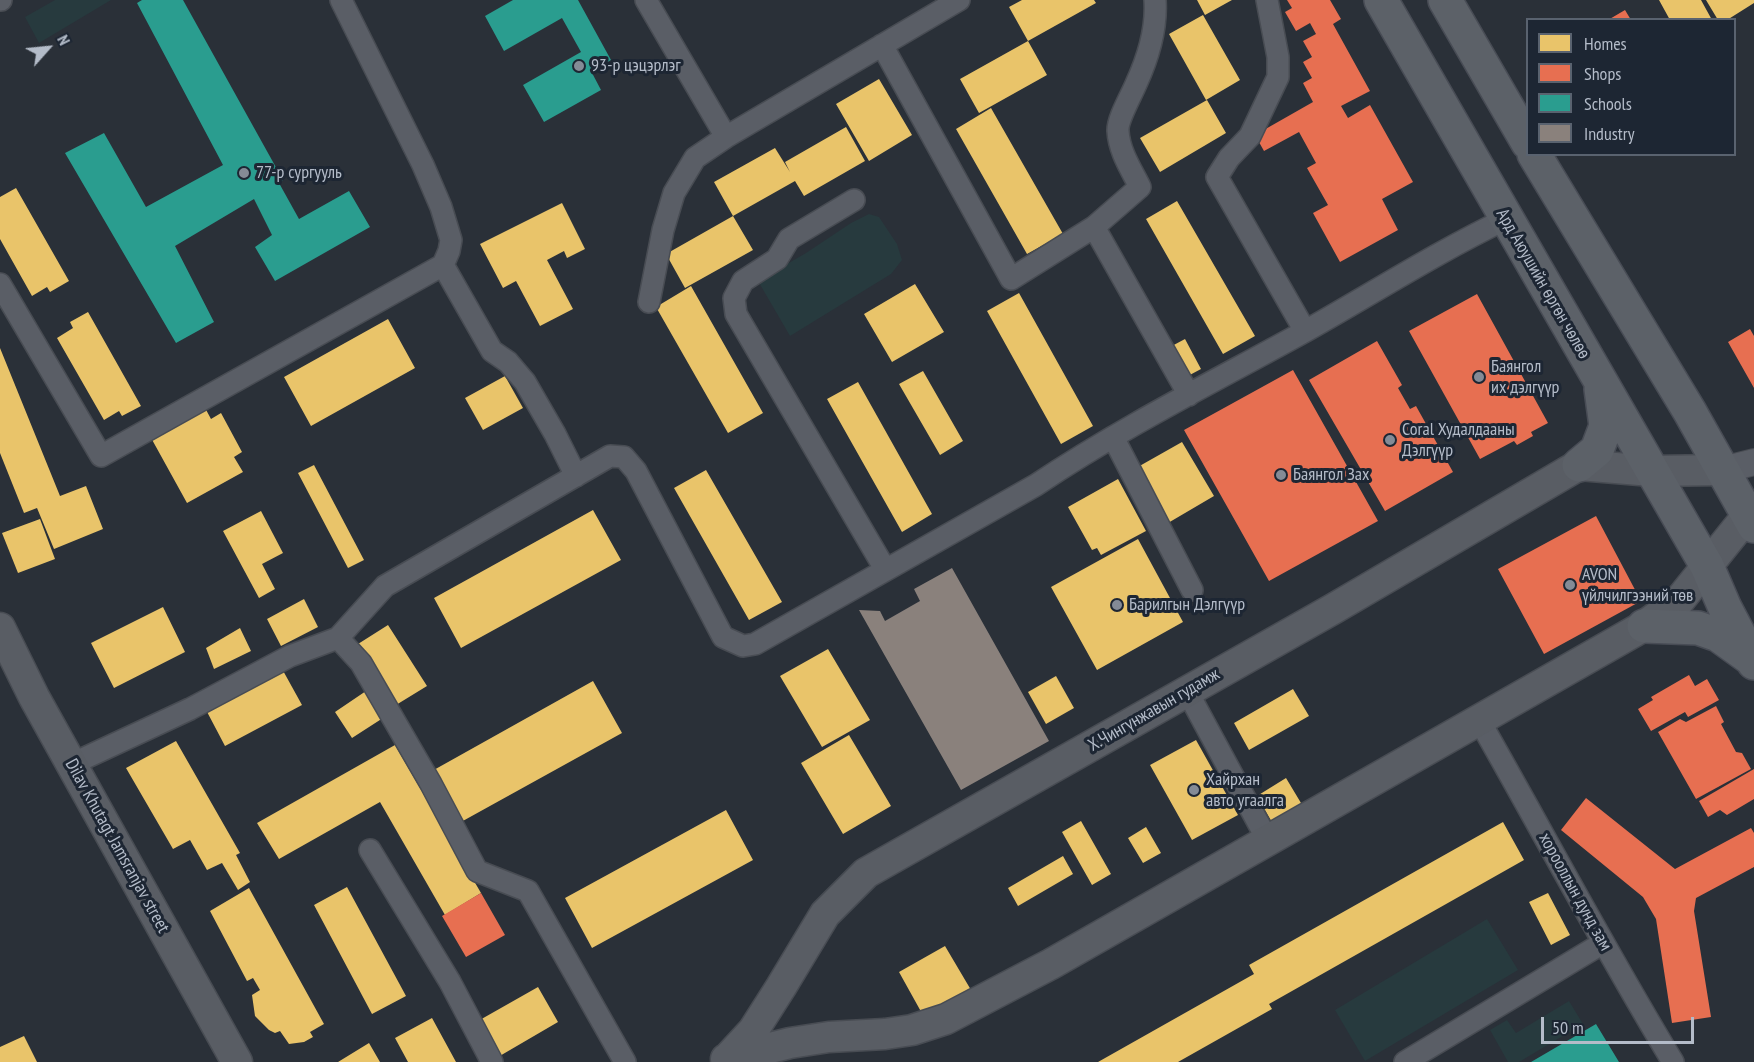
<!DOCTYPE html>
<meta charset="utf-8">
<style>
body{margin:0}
#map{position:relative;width:1754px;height:1062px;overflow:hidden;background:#2a3038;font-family:"PT Sans Narrow",sans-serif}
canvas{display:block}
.legend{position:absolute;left:1526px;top:18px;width:210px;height:138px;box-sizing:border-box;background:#1d2633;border:2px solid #59626f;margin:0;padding:8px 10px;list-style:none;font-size:18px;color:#b4bcc9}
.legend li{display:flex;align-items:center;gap:12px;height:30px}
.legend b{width:30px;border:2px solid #59626f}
.north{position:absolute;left:18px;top:18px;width:60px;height:60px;-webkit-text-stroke:4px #1d2633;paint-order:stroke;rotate:63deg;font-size:16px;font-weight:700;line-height:24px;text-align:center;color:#b4bcc9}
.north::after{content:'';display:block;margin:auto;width:21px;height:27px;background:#b4bcc9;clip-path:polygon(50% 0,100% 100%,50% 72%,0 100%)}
.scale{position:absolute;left:1541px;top:1017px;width:153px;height:27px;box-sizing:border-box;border:3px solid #b4bcc9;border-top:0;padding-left:8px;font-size:18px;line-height:21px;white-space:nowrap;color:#b4bcc9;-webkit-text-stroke:4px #1d2633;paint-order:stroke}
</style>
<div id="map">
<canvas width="1754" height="1062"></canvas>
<ul class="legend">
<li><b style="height:16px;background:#e9c46a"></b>Homes</li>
<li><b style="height:16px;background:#e76f51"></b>Shops</li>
<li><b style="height:16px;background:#2a9d8f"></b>Schools</li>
<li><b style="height:16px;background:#8a817c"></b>Industry</li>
</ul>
<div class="north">N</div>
<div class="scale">50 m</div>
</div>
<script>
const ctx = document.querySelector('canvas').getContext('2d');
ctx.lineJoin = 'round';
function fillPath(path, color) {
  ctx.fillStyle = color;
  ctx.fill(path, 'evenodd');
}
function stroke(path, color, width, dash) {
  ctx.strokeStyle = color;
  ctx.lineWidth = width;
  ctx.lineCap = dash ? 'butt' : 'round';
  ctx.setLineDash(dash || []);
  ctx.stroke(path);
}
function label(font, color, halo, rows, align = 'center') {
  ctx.font = font + ' "PT Sans Narrow",sans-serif';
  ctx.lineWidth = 6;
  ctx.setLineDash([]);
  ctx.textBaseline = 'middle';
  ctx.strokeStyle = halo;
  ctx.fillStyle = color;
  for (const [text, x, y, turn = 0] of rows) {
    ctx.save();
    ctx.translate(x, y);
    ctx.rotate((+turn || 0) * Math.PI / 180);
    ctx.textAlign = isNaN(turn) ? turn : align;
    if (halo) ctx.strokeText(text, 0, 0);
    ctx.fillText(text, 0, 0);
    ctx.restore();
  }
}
fillPath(new Path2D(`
 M 55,0 L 111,0 L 39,43 L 25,17 Z
 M 869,214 L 879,217 L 897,244 L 902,260 L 891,274 L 790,336 L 758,281 L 806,253 L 851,223 Z
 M 1487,919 L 1518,970 L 1365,1061 L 1335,1010 Z
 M 1569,1001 L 1583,1024 L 1519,1062 L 1508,1062 L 1490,1030 L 1507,1020 L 1516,1033 Z`), '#273a3e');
fillPath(new Path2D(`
 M 1022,0 L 1094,0 L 1096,3 L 1028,41 L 1009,7 Z
 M 1197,0 L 1232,0 L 1205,15 Z
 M 1659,0 L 1701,0 L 1712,20 L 1670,20 Z
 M 1706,0 L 1754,0 L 1754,3 L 1727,20 L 1718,20 Z
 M 1203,15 L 1240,80 L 1206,100 L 1169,34 Z
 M 1028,41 L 1047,75 L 979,113 L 960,79 Z
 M 879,79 L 912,135 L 869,161 L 836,104 Z
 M 1207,100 L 1226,133 L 1160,172 L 1140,138 Z
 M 991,108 L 1063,234 L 1027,254 L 956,129 Z
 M 846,127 L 865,161 L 804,196 L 795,181 L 733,216 L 714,182 L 775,148 L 790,172 L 785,162 Z
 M 16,188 L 69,281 L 50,292 L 47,287 L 32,296 L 0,239 L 0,197 Z
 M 1177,201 L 1255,336 L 1223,354 L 1146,219 Z
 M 562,203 L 585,249 L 567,258 L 564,251 L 547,260 L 573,309 L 540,326 L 516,281 L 503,288 L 480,244 Z
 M 733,216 L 753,250 L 685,288 L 666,254 Z
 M 915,284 L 944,332 L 892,362 L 864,314 Z
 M 691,286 L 763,413 L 728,433 L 656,307 Z
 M 1019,293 L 1093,426 L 1061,444 L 987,311 Z
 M 88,312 L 141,406 L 122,416 L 119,411 L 104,420 L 57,338 L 73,328 L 70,322 Z
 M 388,319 L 415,368 L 311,426 L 284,377 Z
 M 1185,339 L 1201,369 L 1186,377 L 1170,347 Z
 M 0,348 L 60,496 L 86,486 L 103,529 L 54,549 L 37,508 L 24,513 L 0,453 Z
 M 923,371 L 963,441 L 940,455 L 899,384 Z
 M 505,376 L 523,408 L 483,430 L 465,398 Z
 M 858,382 L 932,514 L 902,532 L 827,399 Z
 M 204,406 L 211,419 L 221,413 L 242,452 L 234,457 L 243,472 L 187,503 L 150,436 Z
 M 1182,442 L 1214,496 L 1168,523 L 1136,468 Z
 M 314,465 L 364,560 L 348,568 L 298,473 Z
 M 706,470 L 782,602 L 749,620 L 674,488 Z
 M 1118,479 L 1146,531 L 1101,555 L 1097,548 L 1092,550 L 1068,507 Z
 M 593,510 L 621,560 L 461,648 L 434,598 Z
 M 261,511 L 283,553 L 262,564 L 275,589 L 259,598 L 223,531 Z
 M 40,519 L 55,559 L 18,573 L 2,533 Z
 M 1138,539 L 1183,622 L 1097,670 L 1051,587 Z
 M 304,599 L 318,627 L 281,646 L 267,619 Z
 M 163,607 L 185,652 L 114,688 L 91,643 Z
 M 388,625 L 427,686 L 396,705 L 358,644 Z
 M 240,628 L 251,651 L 214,669 L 206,648 Z
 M 828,649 L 870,720 L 822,747 L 780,676 Z
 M 281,667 L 302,705 L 225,746 L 205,708 Z
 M 1056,676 L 1074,708 L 1046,724 L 1028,692 Z
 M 593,681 L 622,733 L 461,822 L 432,771 Z
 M 1293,689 L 1309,716 L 1249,750 L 1234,723 Z
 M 366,691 L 383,718 L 352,738 L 335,712 Z
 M 849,735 L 891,806 L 843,834 L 801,763 Z
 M 1196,740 L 1238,815 L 1192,840 L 1150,765 Z
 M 176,741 L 240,853 L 236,855 L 250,882 L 238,890 L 222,863 L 207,870 L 190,840 L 173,849 L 126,768 Z
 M 395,745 L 481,893 L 445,915 L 380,802 L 279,859 L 257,823 Z
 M 1286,778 L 1307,813 L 1277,831 L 1257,796 Z
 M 726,810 L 753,860 L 592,948 L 565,898 Z
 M 1081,821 L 1111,874 L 1092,885 L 1062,832 Z
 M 1503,822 L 1524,860 L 1269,1004 L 1272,1009 L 1178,1062 L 1098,1062 L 1254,974 L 1249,965 Z
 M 1146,827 L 1161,853 L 1143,863 L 1128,838 Z
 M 1063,856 L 1073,874 L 1018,906 L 1008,888 Z
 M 347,887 L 406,996 L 372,1014 L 314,905 Z
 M 249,888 L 324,1024 L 310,1032 L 313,1037 L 304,1042 L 289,1044 L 280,1031 L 275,1033 L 269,1030 L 255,1016 L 252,995 L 260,990 L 253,978 L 247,981 L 210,911 Z
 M 1548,893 L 1570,935 L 1551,945 L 1529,902 Z
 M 945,946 L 971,990 L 924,1017 L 899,972 Z
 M 538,987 L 558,1022 L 498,1057 L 478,1021 Z
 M 432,1018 L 456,1062 L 408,1062 L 395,1038 Z
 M 24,1036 L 37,1062 L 0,1062 L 0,1047 Z
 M 369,1043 L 380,1062 L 338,1062 Z`), '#e9c46a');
fillPath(new Path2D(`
 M 1287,0 L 1330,0 L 1341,19 L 1333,24 L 1370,91 L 1341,106 L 1348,118 L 1370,105 L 1413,182 L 1382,199 L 1398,230 L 1340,262 L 1313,213 L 1328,205 L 1307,168 L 1316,163 L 1299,132 L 1264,151 L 1255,135 L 1313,102 L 1303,83 L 1312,78 L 1303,62 L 1312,57 L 1303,41 L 1316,34 L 1310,23 L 1296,31 L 1285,12 L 1292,8 Z
 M 1625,10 L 1631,20 L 1608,20 Z
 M 1477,294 L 1548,423 L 1531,432 L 1533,436 L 1517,445 L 1514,441 L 1480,459 L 1409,331 Z
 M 1750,329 L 1754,336 L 1754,388 L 1728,342 Z
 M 1377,341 L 1402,385 L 1398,388 L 1410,409 L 1416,406 L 1453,472 L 1385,511 L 1309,380 Z
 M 1293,370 L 1378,521 L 1269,581 L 1184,430 Z
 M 1596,516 L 1641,601 L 1544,654 L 1498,569 Z
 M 1689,675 L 1695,686 L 1707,679 L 1719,700 L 1688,717 L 1685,712 L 1651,731 L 1638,709 L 1653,700 L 1651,697 Z
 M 1716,706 L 1724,722 L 1721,724 L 1736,752 L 1742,753 L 1751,769 L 1696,799 L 1658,732 L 1680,719 L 1686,722 Z
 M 1754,769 L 1754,799 L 1727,815 L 1720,810 L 1708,817 L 1699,801 Z
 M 1586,798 L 1675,869 L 1751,828 L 1754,833 L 1754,867 L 1696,898 L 1694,911 L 1711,1017 L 1672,1023 L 1656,919 L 1643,897 L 1561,830 Z
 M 481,893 L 505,935 L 466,957 L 442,916 Z`), '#e76f51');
fillPath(new Path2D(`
 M 142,0 L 183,0 L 283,180 L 279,183 L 299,219 L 349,191 L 370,227 L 275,281 L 255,247 L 272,235 L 254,199 L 175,246 L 214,322 L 176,343 L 65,153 L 104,133 L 146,207 L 223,165 L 137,3 Z
 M 513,0 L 578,0 L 611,60 L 591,71 L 601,90 L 544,122 L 523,85 L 581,52 L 562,18 L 504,51 L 485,16 Z
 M 1596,1024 L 1619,1062 L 1531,1062 Z`), '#2a9d8f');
fillPath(new Path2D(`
 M 952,568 L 1049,741 L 961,790 L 859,610 L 880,611 L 885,621 L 920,601 L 914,589 Z`), '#8a817c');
const minor = new Path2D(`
 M 0,0 L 1,0
 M 341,0 L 423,165 L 441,207 L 451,240 L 449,251 L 443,265 L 492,351 L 508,362 L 525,382 L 555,434 L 576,476
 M 646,0 L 726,137
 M 1267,0 L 1278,57 L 1278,77 L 1250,136 L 1229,158 L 1217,177 L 1305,331
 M 882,45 L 1011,279 L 1094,227 L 1140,187 C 1131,169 1119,151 1118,131 C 1117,120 1131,96 1136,84 C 1148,58 1157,29 1155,0
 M 854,200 L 789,239 L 777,259 L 743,281 L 734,298 L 736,314 L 885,569
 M 1094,227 L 1189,395
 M 0,284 L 101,456 L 443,265
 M 649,302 L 663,230 L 674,193 L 695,158 L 726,137 L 959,0
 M 1113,437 L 1192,590
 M 338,638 L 361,663 L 431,784 L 477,871 L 528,891 L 625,1062
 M 1187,691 L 1268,841
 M 1479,720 C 1544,834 1605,950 1673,1062
 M 72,764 L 190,709 L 290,656 L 338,638 L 385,586 L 610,456 L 624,457 L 636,471 L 723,637 L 743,646 L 755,644 L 1036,485 C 1121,428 1213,382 1302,333 C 1370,295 1435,253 1506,219
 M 370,850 L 450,982 L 492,1062
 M 1405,1062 L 1603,943`);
const tertiary = new Path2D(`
 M 1722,470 L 1754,462`);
const secondary = new Path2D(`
 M 0,628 L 34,697 L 237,1062
 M 728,1058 L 753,1031 L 781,987 L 825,914 L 866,873 L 1333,609 L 1579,465 L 1652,471 L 1722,470
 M 726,1059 L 790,1043 L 829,1037 L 885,1034 L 912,1030 L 946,1019 L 1051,964 L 1644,626 L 1679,601 L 1748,515`);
const primary = new Path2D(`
 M 1381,0 L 1707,566 L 1725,608 L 1754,663
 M 1445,0 L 1528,143
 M 1534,154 L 1690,412 L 1754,526
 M 1579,465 L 1597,450 L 1606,426 L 1601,389
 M 1644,626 L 1698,628 L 1718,635 L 1750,658`);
stroke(minor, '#484c53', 24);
stroke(tertiary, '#484c53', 28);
stroke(secondary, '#484c53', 33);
stroke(primary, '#484c55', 36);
stroke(minor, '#5a5e66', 21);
stroke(tertiary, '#5a5e66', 26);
stroke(secondary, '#595d64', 30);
stroke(primary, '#5c6168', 33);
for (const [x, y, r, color] of [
 [579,66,6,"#848b96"],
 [244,173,6,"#848b96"],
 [1479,377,6,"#848b96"],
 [1390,440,6,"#848b96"],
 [1281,475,6,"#848b96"],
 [1570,585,6,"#848b96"],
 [1117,605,6,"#848b96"],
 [1194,790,6,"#848b96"]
]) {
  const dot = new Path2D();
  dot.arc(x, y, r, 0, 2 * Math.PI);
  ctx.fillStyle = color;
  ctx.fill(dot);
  stroke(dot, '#1d2633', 2);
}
label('18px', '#b4bcc9', '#1d2633', [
 ["93-р цэцэрлэг",591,66],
 ["77-р сургууль",256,173],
 ["Баянгол",1491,367],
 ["их дэлгүүр",1491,388],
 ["Coral Худалдааны",1402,430],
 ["Дэлгүүр",1402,451],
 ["Баянгол Зах",1293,475],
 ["AVON",1582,575],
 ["үйлчилгээний төв",1582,596],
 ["Барилгын Дэлгүүр",1129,605],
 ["Хайрхан",1206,780],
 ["авто угаалга",1206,801]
], 'left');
label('18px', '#b4bcc9', '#1d2633', [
 ["Ард Аюушийн өргөн чөлөө",1543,284,60],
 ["Х.Чингүнжавын гудамж",1154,710,-30],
 ["Dilav Khutagt Jamsranjav street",117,846,61],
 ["хорооллын дунд зам",1575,892,61]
]);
</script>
